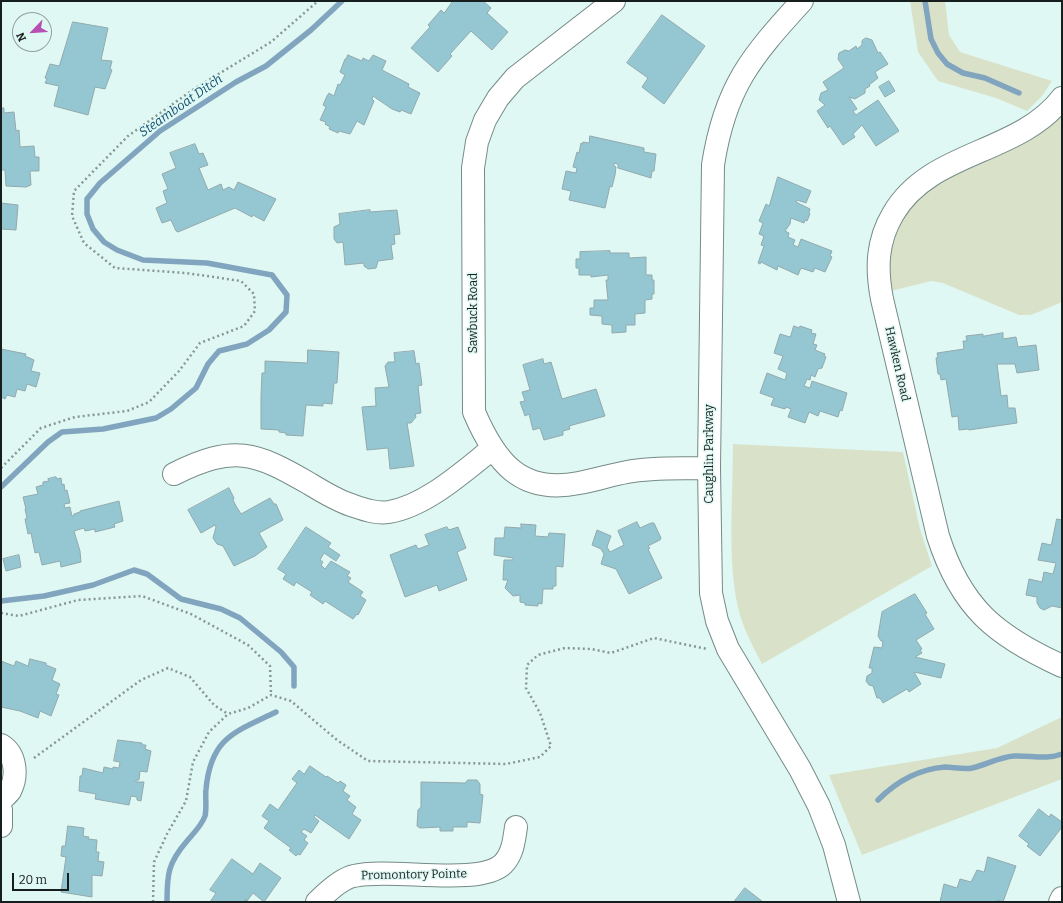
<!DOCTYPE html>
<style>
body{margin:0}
#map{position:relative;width:1063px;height:903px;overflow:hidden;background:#e0f8f3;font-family:Bitter,serif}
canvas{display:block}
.frame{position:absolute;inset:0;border:2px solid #171f1e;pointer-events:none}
.north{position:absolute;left:12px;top:12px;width:40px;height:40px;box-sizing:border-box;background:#e0f8f3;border:1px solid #90a19e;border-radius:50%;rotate:245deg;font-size:11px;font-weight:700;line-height:16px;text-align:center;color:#171f1e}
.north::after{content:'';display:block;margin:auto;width:14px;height:18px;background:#b850b3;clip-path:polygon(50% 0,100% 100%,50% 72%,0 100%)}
.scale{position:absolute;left:12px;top:873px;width:57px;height:18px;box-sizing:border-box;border:2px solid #171f1e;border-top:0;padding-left:5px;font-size:12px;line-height:14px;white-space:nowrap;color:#171f1e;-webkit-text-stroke:3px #e0f8f3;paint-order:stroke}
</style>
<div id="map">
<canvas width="1063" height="903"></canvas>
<div class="frame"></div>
<div class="north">N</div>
<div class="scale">20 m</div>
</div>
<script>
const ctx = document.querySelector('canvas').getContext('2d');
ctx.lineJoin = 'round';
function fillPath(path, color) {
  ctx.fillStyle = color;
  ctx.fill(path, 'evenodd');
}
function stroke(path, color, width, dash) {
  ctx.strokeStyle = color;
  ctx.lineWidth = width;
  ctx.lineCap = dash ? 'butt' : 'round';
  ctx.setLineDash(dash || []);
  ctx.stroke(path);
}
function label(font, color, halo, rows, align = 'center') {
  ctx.font = font + ' Bitter,serif';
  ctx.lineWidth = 3;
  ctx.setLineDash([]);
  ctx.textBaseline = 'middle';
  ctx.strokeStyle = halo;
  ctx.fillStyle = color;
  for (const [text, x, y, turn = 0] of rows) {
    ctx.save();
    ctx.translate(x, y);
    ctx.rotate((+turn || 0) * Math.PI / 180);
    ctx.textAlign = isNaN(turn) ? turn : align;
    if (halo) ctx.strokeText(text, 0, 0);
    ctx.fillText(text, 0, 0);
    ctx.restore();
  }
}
fillPath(new Path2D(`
 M 910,1 L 945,1 L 949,35 L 960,52 L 1052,81 L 1042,96 L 1027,111 L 996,98 L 938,81 L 918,52 Z
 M 1062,115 L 1062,302 L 1031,315 L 1019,315 L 943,283 L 931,281 L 891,291 C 889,276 887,262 889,248 C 899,190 966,169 1011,148 C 1030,139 1049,131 1062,115 Z
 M 733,444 L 903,452 L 920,529 L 932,566 L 762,664 C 751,643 740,622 736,598 C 728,552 733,492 733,444 Z
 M 1062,717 L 1062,779 L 862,855 L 829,775 L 997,748 Z`), '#d9e2c9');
stroke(new Path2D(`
 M 925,1 L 931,39 L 938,53 L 947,64 L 963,73 L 985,78 L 1019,93
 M 1,487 L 48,442 L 62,432 L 103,429 L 156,418 L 171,409 L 196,388 L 208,364 L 219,351 L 247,344 L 269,330 L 286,312 L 287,295 L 272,275 L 207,263 L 143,260 L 117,250 L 104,242 L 93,229 L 87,214 L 87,199 L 100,183 L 160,131 L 236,82 L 266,66 L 311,30 L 342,1
 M 1,601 L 44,596 L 93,585 L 134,570 L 147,574 L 181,599 L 221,609 L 240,618 L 281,652 L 294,667 L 294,686
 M 878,800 C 896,782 919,769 945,767 C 953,767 964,770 972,768 C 986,765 999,757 1014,756 C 1030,755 1046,760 1062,754
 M 167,902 C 167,874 168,863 187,841 C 193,834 202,825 205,816 C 207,808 205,797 206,789 C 211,737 235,732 276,712`), '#81a5bf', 5.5);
const building = new Path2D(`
 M 453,1 L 483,1 L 491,8 L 487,13 L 508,32 L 492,50 L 471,31 L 450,54 L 452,56 L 438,72 L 411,48 L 430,27 L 428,25 L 441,10 L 444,13 Z
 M 662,15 L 705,46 L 664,104 L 642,87 L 648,78 L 627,63 Z
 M 73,22 L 108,28 L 101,60 L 112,61 L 110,69 L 112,70 L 105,89 L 95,87 L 88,115 L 54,106 L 59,86 L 45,83 L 47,79 L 45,78 L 50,64 L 59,66 Z
 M 866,38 L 872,40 L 878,53 L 880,52 L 888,64 L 875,72 L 878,78 L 869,85 L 870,86 L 865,89 L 865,93 L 855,99 L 849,97 L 857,109 L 853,111 L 856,115 L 878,100 L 899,131 L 876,146 L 862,125 L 853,134 L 855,137 L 843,145 L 830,126 L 828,128 L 817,111 L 825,105 L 819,100 L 821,93 L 828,90 L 823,82 L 844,68 L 838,59 L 839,53 L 845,50 L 849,51 L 856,46 L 857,49 L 862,45 L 862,41 Z
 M 348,55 L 362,61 L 363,58 L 369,61 L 373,55 L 386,61 L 382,70 L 409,84 L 408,87 L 420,93 L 411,114 L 401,110 L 400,112 L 392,109 L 373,96 L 372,99 L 374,101 L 364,125 L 357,121 L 350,134 L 339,131 L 338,133 L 329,129 L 330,127 L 325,124 L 326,122 L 320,120 L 326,107 L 323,105 L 327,96 L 329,93 L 334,96 L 338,84 L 340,85 L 345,75 L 340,72 L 345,59 L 346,59 Z
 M 889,81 L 895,91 L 885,97 L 879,87 Z
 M 1,108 L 4,108 L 4,113 L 14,112 L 16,131 L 19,130 L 20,147 L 34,146 L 35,157 L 39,157 L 39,171 L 30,171 L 31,185 L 26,187 L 6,186 L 5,170 L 1,170 Z
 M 590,136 L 644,148 L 644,152 L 656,154 L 654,171 L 652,171 L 651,178 L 618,168 L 618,164 L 614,163 L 614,166 L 616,167 L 615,175 L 612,187 L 610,186 L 605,208 L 569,200 L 571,191 L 562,189 L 566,171 L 576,173 L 577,168 L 573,167 L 577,152 L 579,153 L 581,143 L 583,144 L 583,142 L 589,143 Z
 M 195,144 L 199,154 L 203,153 L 208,165 L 199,168 L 208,190 L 221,184 L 223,190 L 229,187 L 234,190 L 238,182 L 276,199 L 264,221 L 253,215 L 252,217 L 235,208 L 178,232 L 176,231 L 171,220 L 162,223 L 156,208 L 167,203 L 163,191 L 168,189 L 162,174 L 176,168 L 170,153 Z
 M 778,177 L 811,191 L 806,203 L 797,200 L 796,202 L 810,209 L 809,213 L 810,214 L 807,221 L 805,220 L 804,223 L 791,218 L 790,224 L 785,231 L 789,233 L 788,237 L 795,240 L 793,245 L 798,247 L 801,239 L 832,251 L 830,256 L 832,257 L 825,272 L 815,268 L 813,272 L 801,268 L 798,275 L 778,266 L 777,270 L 761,262 L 760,264 L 758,263 L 764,246 L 761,245 L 764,236 L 759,234 L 763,223 L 759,221 L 766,204 L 769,206 Z
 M 1,203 L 18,205 L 16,230 L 1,229 Z
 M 370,210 L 370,212 L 397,210 L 400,234 L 394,235 L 395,244 L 391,245 L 393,259 L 378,261 L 376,268 L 368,269 L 364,266 L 364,263 L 345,265 L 343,242 L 337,243 L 334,239 L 334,227 L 340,224 L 339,214 Z
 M 610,251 L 610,253 L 629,253 L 629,258 L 646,257 L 646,275 L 652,275 L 652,280 L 654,280 L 654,294 L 652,294 L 652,299 L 645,300 L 645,313 L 635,314 L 635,325 L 626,325 L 626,332 L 612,333 L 612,325 L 602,324 L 602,316 L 590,315 L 590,308 L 594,308 L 594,300 L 608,300 L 606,280 L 608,280 L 608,275 L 591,277 L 591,275 L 579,275 L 579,268 L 576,268 L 576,259 L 580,259 L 580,252 Z
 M 794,326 L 799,328 L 800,326 L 812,330 L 811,333 L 816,334 L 813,344 L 817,345 L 815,350 L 825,354 L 824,356 L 826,357 L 822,368 L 818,369 L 815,377 L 811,375 L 810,380 L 807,379 L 804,386 L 810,388 L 812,381 L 847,393 L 842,411 L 840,410 L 838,417 L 820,411 L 818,416 L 809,412 L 805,423 L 788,417 L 791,409 L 786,407 L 785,409 L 771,405 L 774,398 L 760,393 L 767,373 L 785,380 L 787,373 L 778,369 L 783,356 L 774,353 L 780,334 L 790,337 Z
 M 1003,333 L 1003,339 L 1016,337 L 1018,347 L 1036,345 L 1039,370 L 1017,373 L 1015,364 L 997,364 L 1001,396 L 1007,395 L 1008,408 L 1015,408 L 1017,423 L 969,430 L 968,429 L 959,430 L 958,416 L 952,417 L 946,379 L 941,380 L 940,374 L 938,374 L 936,358 L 938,358 L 937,353 L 964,349 L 963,341 L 967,341 L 966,336 L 983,334 L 983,336 Z
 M 1,349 L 26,354 L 25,356 L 34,360 L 31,371 L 40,373 L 36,387 L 27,384 L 25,391 L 17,389 L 15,397 L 7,395 L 5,399 L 1,397 Z
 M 308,350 L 339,352 L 337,383 L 334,383 L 332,404 L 323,403 L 323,406 L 306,405 L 303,436 L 286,435 L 286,433 L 279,432 L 279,430 L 261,429 L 261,396 L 262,373 L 265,373 L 265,361 L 307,363 Z
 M 414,351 L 416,364 L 419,363 L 422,385 L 418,386 L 421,413 L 415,414 L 416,417 L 411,423 L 407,423 L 414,466 L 390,469 L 388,448 L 367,450 L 362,407 L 376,406 L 375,388 L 389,387 L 385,366 L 388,362 L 395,362 L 394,353 Z
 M 543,359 L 544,364 L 551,362 L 562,399 L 596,389 L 605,416 L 569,426 L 570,429 L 563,431 L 563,435 L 544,440 L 540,428 L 533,430 L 529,414 L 525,416 L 520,402 L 525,401 L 522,392 L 530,390 L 523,365 Z
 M 56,477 L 57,479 L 61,478 L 62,485 L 64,484 L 65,491 L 67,490 L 70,503 L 64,504 L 65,508 L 70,507 L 72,516 L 74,516 L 74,514 L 80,512 L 80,511 L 119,501 L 123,521 L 114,524 L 115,527 L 95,532 L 95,529 L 85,531 L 84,528 L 74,531 L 80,551 L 81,562 L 61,567 L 60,561 L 42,565 L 39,552 L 35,553 L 31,533 L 28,534 L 25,519 L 27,518 L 25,509 L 26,509 L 23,497 L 38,494 L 36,487 L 43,485 L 43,482 L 49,481 L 48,479 Z
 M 229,488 L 234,498 L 233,500 L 236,506 L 241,514 L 270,498 L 274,504 L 276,504 L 283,520 L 259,533 L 267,547 L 255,556 L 234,566 L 223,546 L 217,544 L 213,538 L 216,527 L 215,525 L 201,533 L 188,510 Z
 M 1057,519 L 1062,520 L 1062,610 L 1062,608 L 1052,606 L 1044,610 L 1040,608 L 1037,603 L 1037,597 L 1026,595 L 1029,579 L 1042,582 L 1044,572 L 1053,574 L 1056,563 L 1038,560 L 1042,543 L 1051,545 Z
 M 637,522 L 640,528 L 651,523 L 654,523 L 661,538 L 660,540 L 648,546 L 650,548 L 648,549 L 662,578 L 629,594 L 616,569 L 601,564 L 604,554 L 601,549 L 592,545 L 597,530 L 611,536 L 607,547 L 610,552 L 624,545 L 618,531 Z
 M 521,524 L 536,525 L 535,536 L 548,537 L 549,533 L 565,534 L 563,567 L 556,566 L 556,586 L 553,586 L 553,589 L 543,589 L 542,604 L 538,603 L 538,606 L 525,605 L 525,603 L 520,602 L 520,595 L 513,596 L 505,588 L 508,580 L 503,580 L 504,560 L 513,560 L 513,558 L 494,555 L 495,538 L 504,538 L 505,527 L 521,528 Z
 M 306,527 L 331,543 L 328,547 L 340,555 L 336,561 L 324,553 L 320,560 L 323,562 L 321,565 L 325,569 L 331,561 L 343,568 L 350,572 L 347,576 L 351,578 L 348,582 L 363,592 L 360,596 L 366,600 L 358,615 L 357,614 L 353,619 L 325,601 L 323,604 L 310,595 L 312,592 L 296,582 L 294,586 L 283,579 L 286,574 L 278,569 Z
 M 447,527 L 449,530 L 458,527 L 466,548 L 457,552 L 467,580 L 439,591 L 437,585 L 405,597 L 390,555 L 416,545 L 418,549 L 429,545 L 425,535 Z
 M 19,555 L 21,567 L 6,571 L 3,559 Z
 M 915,594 L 927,613 L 925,614 L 934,629 L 916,640 L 922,649 L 920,650 L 922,653 L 915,657 L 945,664 L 941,678 L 914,672 L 921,684 L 909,692 L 907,689 L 883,703 L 880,698 L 877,698 L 873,686 L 869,685 L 866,681 L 867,676 L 872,673 L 872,668 L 869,668 L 874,647 L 882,648 L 883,641 L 881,641 L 878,636 L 882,612 Z
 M 30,659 L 46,663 L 46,665 L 56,669 L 52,680 L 60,684 L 56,694 L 59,695 L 51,716 L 40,711 L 38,718 L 20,711 L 1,707 L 1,661 L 14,666 L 16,661 L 28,666 Z
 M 118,740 L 142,743 L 142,745 L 146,745 L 145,749 L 151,751 L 147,772 L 140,771 L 139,780 L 136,780 L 136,782 L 144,782 L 141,801 L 137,800 L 137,797 L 131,796 L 129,805 L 95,799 L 96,794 L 79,791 L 80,776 L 82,776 L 83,768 L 103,773 L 104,767 L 113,769 L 113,767 L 119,768 L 120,762 L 114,761 Z
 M 310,766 L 326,777 L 327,776 L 338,783 L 340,781 L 346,785 L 343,791 L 350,796 L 347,800 L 356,807 L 352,814 L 361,820 L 349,839 L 315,815 L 314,817 L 319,821 L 311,833 L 304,829 L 301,832 L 307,836 L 304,840 L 308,843 L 300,855 L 298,854 L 296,856 L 289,850 L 291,848 L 264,828 L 269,821 L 262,816 L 270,804 L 278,810 L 297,783 L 292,779 L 299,770 L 304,774 Z
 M 468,780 L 477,780 L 480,784 L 480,794 L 483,795 L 480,823 L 467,822 L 467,827 L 453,827 L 453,831 L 440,831 L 440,827 L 420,828 L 417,826 L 418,810 L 421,807 L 421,782 L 465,783 Z
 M 1039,809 L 1049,817 L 1051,814 L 1062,822 L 1062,827 L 1040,856 L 1027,846 L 1029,844 L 1019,836 Z
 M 68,826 L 84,828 L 83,836 L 89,837 L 88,839 L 97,840 L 96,852 L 99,852 L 98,861 L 104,862 L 102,876 L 92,875 L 92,897 L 61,892 L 66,857 L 61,856 L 62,846 L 65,846 Z
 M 988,857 L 1016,866 L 1003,902 L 997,900 L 997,902 L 940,902 L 944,884 L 957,888 L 960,879 L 971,882 L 977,870 L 984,872 Z
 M 232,859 L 253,874 L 260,863 L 281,878 L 264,902 L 253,893 L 247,901 L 245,899 L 246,902 L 210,902 L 216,893 L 210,890 Z
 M 745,888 L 763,902 L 734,902 Z`);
fillPath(building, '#94c7d2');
stroke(building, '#92a9ad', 1);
const minor = new Path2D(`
 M 614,1 L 515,78 L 498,98 L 485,120 L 477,142 L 473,168 L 474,412 C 495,461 520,495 579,483 C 595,480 611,475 627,472 C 654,467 682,469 709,468
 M 802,1 C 751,57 725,87 713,165 L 709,468 L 711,593 L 717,621 L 728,649 L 800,769 L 819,806 L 834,845 L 849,902
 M 1062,98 C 1018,155 930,150 893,214 C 877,241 876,268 882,299 L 938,536 C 961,608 996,636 1062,666
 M 174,474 C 234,444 255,452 310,484 C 323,492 336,500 351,505 C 363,509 376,514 389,512 C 426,506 464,471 492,449
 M 1,745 C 16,754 18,776 10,791 C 8,794 4,797 1,800
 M 1,810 L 1,826
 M 317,902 C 326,893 342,878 354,876 C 389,867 479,887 503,864 C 513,854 514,840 516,827
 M 1060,902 L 1062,898`);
stroke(minor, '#758b86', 24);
stroke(new Path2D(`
 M 1,468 L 41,428 L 75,417 L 127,411 L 149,402 L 179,371 L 200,343 L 244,326 L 255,311 L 254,294 L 241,281 L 186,273 L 115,268 L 84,243 L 72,216 L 74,191 L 128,136 L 194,89 L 271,42 L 318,1
 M 1,613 L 19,616 L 78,600 L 142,596 L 191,614 L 248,645 L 270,666 L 271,695
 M 34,758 L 141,680 L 168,668 L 190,677 L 214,705 L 228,714
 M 153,902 L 154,862 L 167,834 L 186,801 L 193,762 L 209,732 L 228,714 L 248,708 L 271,695 L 291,701 L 337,740 L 368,761 L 506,764 L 540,757 L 551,746 L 540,713 L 526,688 L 527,665 L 538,655 L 565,648 L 591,649 L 611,653 L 654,638 L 707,649`), '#869794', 2.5, [2, 3]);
stroke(minor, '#fff', 22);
label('12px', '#171f1e', '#e0f8f3', [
 ["Sawbuck Road",474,313,-90],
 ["Hawken Road",897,364,77],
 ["Caughlin Parkway",710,454,-90],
 ["Promontory Pointe",414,875,-1]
]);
label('italic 13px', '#104e72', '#e0f8f3', [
 ["Steamboat Ditch",181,106,-35]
]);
</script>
